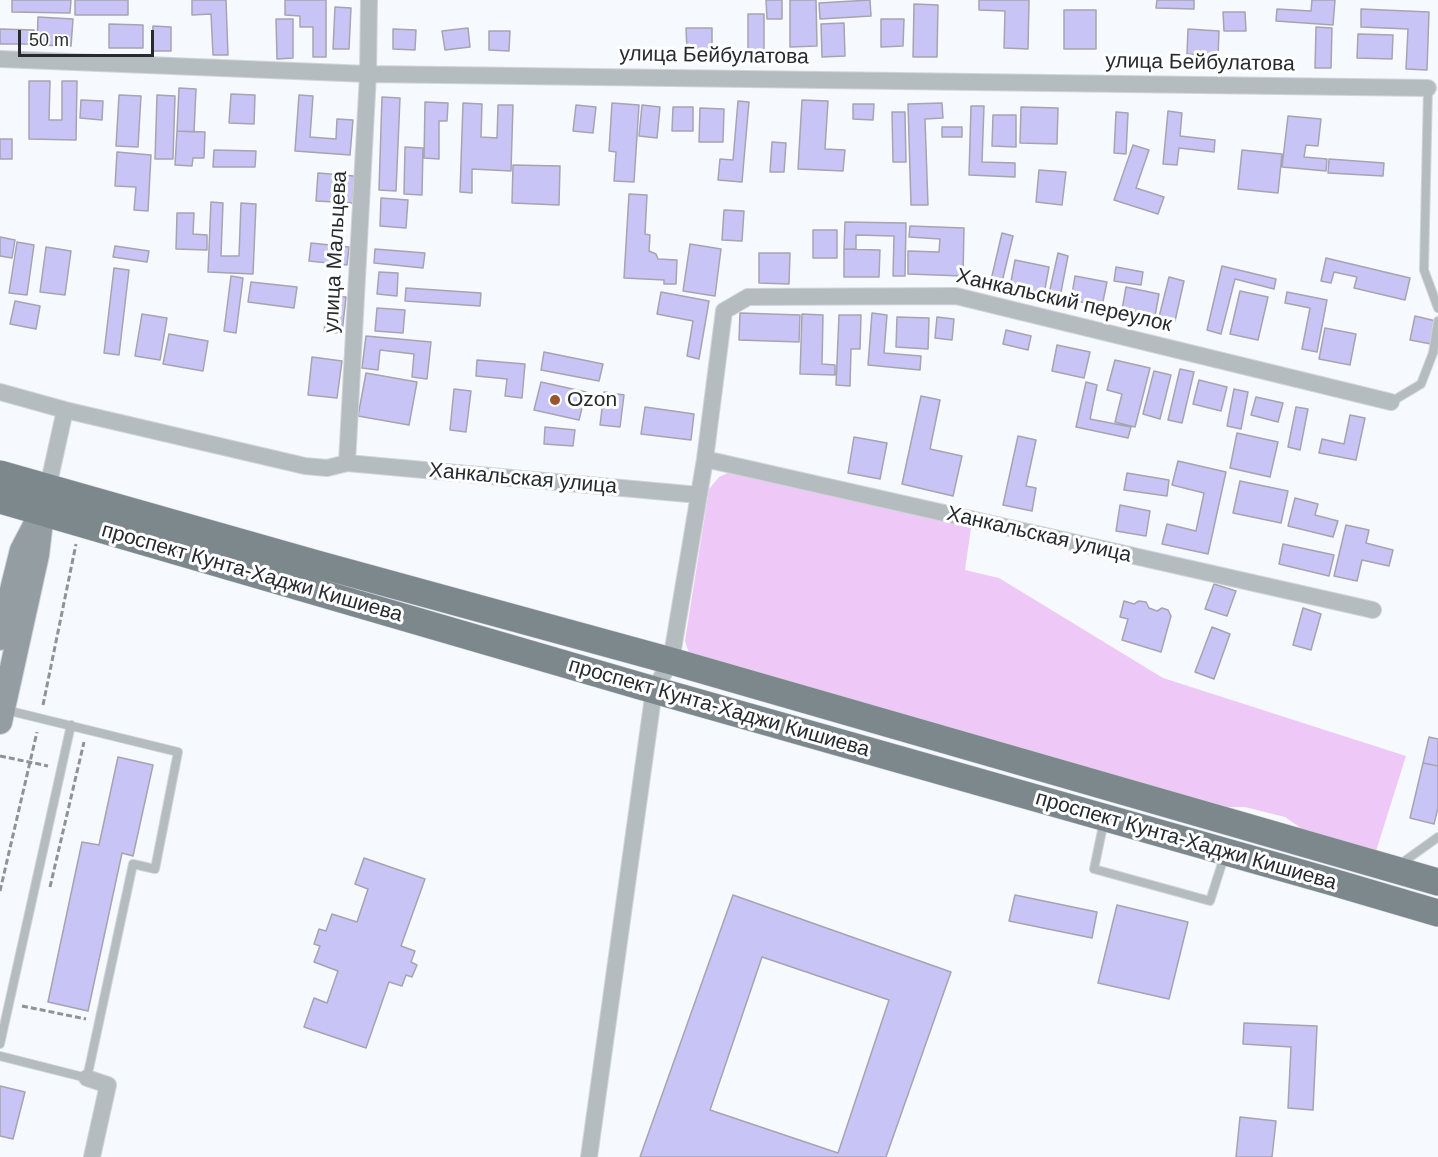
<!DOCTYPE html>
<meta charset="utf-8">
<style>
body{margin:0}
#map{position:relative;width:1438px;height:1157px;overflow:hidden;background:#f6f9fe;font-family:Helvetica,sans-serif}
canvas{display:block}
.scale{position:absolute;left:18px;top:30px;width:136px;height:27px;box-sizing:border-box;border:3px solid #272a2f;border-top:0;padding-left:8px;font-size:18px;line-height:21px;white-space:nowrap;color:#272a2f;-webkit-text-stroke:4px #fff;paint-order:stroke}
</style>
<div id="map">
<canvas width="1438" height="1157"></canvas>
<div class="scale">50 m</div>
</div>
<script>
const ctx = document.querySelector('canvas').getContext('2d');
ctx.lineJoin = 'round';
function fillPath(path, color) {
  ctx.fillStyle = color;
  ctx.fill(path, 'evenodd');
}
function stroke(path, color, width, dash) {
  ctx.strokeStyle = color;
  ctx.lineWidth = width;
  ctx.lineCap = dash ? 'butt' : 'round';
  ctx.setLineDash(dash || []);
  ctx.stroke(path);
}
function label(font, color, halo, rows, align = 'center') {
  ctx.font = font + ' Helvetica,sans-serif';
  ctx.lineWidth = 6;
  ctx.setLineDash([]);
  ctx.textBaseline = 'middle';
  ctx.strokeStyle = halo;
  ctx.fillStyle = color;
  for (const [text, x, y, turn = 0] of rows) {
    ctx.save();
    ctx.translate(x, y);
    ctx.rotate((+turn || 0) * Math.PI / 180);
    ctx.textAlign = isNaN(turn) ? turn : align;
    if (halo) ctx.strokeText(text, 0, 0);
    ctx.fillText(text, 0, 0);
    ctx.restore();
  }
}
fillPath(new Path2D(`
 M 730,472 L 971,528 L 965,570 L 999,578 L 1163,678 L 1406,756 L 1376,851 L 1305,831 L 1285,817 L 1245,807 L 1215,807 L 690,656 L 685,641 L 709,489 L 719,477 Z`), '#eec9f8');
const building = new Path2D(`
 M 12,0 L 71,0 L 70,13 L 12,12 Z
 M 75,0 L 128,0 L 128,15 L 75,15 Z
 M 192,0 L 226,0 L 228,55 L 213,55 L 211,14 L 192,15 Z
 M 285,0 L 326,0 L 326,57 L 313,57 L 313,27 L 300,27 L 300,16 L 285,15 Z
 M 766,0 L 782,0 L 782,19 L 767,19 Z
 M 790,0 L 816,0 L 817,46 L 790,47 Z
 M 870,0 L 871,16 L 820,19 L 819,3 Z
 M 979,0 L 1029,0 L 1028,49 L 1004,48 L 1005,11 L 979,10 Z
 M 1157,0 L 1194,0 L 1194,9 L 1156,8 Z
 M 1312,0 L 1335,0 L 1333,25 L 1276,21 L 1277,9 L 1311,11 Z
 M 914,4 L 938,5 L 937,57 L 913,57 Z
 M 335,7 L 351,8 L 349,49 L 333,49 Z
 M 1361,9 L 1429,12 L 1427,70 L 1406,69 L 1408,29 L 1361,27 Z
 M 1064,10 L 1096,10 L 1096,49 L 1064,49 Z
 M 1223,12 L 1245,12 L 1246,31 L 1224,31 Z
 M 748,14 L 764,14 L 764,50 L 748,50 Z
 M 38,17 L 73,19 L 71,46 L 37,45 Z
 M 276,19 L 293,19 L 293,58 L 277,59 Z
 M 881,19 L 904,19 L 903,46 L 881,47 Z
 M 844,23 L 845,56 L 822,57 L 821,24 Z
 M 109,24 L 143,25 L 143,48 L 109,48 Z
 M 153,26 L 171,27 L 171,51 L 152,51 Z
 M 1316,27 L 1332,28 L 1331,68 L 1315,68 Z
 M 468,28 L 470,47 L 445,50 L 442,31 Z
 M 686,28 L 712,28 L 712,49 L 687,50 Z
 M 0,29 L 34,30 L 34,44 L 0,44 Z
 M 393,29 L 416,30 L 415,50 L 393,49 Z
 M 1188,29 L 1219,31 L 1218,56 L 1187,54 Z
 M 489,31 L 510,31 L 509,51 L 489,50 Z
 M 1358,34 L 1393,35 L 1392,59 L 1357,58 Z
 M 29,81 L 50,81 L 49,120 L 62,120 L 62,81 L 77,81 L 76,140 L 29,139 Z
 M 179,88 L 196,89 L 194,132 L 177,131 Z
 M 231,94 L 255,95 L 254,124 L 229,123 Z
 M 119,95 L 141,96 L 138,147 L 116,146 Z
 M 157,95 L 175,96 L 173,159 L 155,159 Z
 M 299,95 L 313,96 L 310,137 L 336,139 L 337,119 L 353,120 L 350,155 L 295,151 Z
 M 382,97 L 400,98 L 396,191 L 379,190 Z
 M 81,100 L 103,101 L 102,120 L 80,118 Z
 M 802,100 L 828,101 L 825,149 L 845,150 L 843,171 L 798,169 Z
 M 738,101 L 749,102 L 742,182 L 718,180 L 720,159 L 733,160 Z
 M 425,102 L 448,103 L 447,121 L 439,121 L 439,159 L 424,158 Z
 M 463,103 L 482,104 L 481,137 L 497,138 L 498,105 L 513,105 L 511,171 L 472,169 L 472,193 L 460,192 Z
 M 612,103 L 639,105 L 634,182 L 614,181 L 616,152 L 609,151 Z
 M 942,103 L 943,118 L 925,119 L 928,205 L 911,205 L 908,104 Z
 M 853,104 L 874,104 L 873,120 L 853,119 Z
 M 576,105 L 596,107 L 593,133 L 573,131 Z
 M 642,105 L 660,107 L 657,138 L 639,136 Z
 M 971,106 L 984,106 L 982,162 L 1015,163 L 1015,177 L 969,175 Z
 M 673,107 L 693,107 L 693,131 L 672,131 Z
 M 1021,107 L 1058,108 L 1057,144 L 1020,143 Z
 M 700,108 L 724,109 L 723,142 L 699,142 Z
 M 1168,111 L 1182,113 L 1180,136 L 1215,140 L 1214,152 L 1179,148 L 1177,165 L 1163,164 Z
 M 892,112 L 905,112 L 906,162 L 893,162 Z
 M 1116,112 L 1128,113 L 1126,154 L 1114,153 Z
 M 993,115 L 1016,115 L 1016,147 L 992,146 Z
 M 1288,116 L 1321,119 L 1318,146 L 1306,145 L 1304,157 L 1327,159 L 1326,171 L 1282,167 Z
 M 942,127 L 962,127 L 962,137 L 942,137 Z
 M 177,131 L 205,132 L 204,158 L 193,158 L 192,166 L 175,165 Z
 M 0,139 L 12,139 L 12,159 L 0,159 Z
 M 772,142 L 786,143 L 784,172 L 770,172 Z
 M 1133,145 L 1149,150 L 1136,188 L 1164,197 L 1158,214 L 1114,200 Z
 M 405,147 L 423,148 L 422,195 L 404,194 Z
 M 214,150 L 256,151 L 255,167 L 213,167 Z
 M 1242,150 L 1282,154 L 1278,193 L 1238,189 Z
 M 117,152 L 151,155 L 148,211 L 134,210 L 136,187 L 115,186 Z
 M 1329,159 L 1384,163 L 1383,176 L 1328,173 Z
 M 513,165 L 560,166 L 559,205 L 512,203 Z
 M 1039,170 L 1066,172 L 1062,205 L 1036,202 Z
 M 318,173 L 354,176 L 353,203 L 316,201 Z
 M 629,194 L 647,195 L 645,234 L 650,235 L 649,251 L 656,254 L 658,259 L 677,260 L 676,284 L 664,284 L 664,280 L 624,278 Z
 M 381,198 L 408,200 L 406,228 L 380,226 Z
 M 211,202 L 223,203 L 221,256 L 239,256 L 241,203 L 256,204 L 253,274 L 208,272 Z
 M 724,210 L 744,211 L 742,241 L 722,240 Z
 M 177,213 L 194,213 L 193,234 L 207,235 L 207,250 L 176,249 Z
 M 845,222 L 906,223 L 905,276 L 893,276 L 894,236 L 856,235 L 856,249 L 844,249 Z
 M 910,226 L 964,228 L 963,276 L 908,274 L 908,251 L 939,252 L 940,239 L 909,237 Z
 M 813,230 L 837,230 L 837,258 L 813,258 Z
 M 1002,233 L 1013,236 L 1002,282 L 991,280 Z
 M 0,237 L 15,240 L 12,258 L 0,256 Z
 M 17,242 L 34,245 L 27,295 L 9,293 Z
 M 311,243 L 349,247 L 347,265 L 309,261 Z
 M 690,244 L 721,249 L 715,296 L 683,291 Z
 M 115,246 L 149,251 L 147,262 L 113,257 Z
 M 46,247 L 71,251 L 65,295 L 40,292 Z
 M 375,249 L 425,253 L 423,268 L 374,263 Z
 M 844,249 L 880,250 L 879,277 L 844,277 Z
 M 759,253 L 790,253 L 789,284 L 759,283 Z
 M 1058,253 L 1068,256 L 1060,297 L 1049,294 Z
 M 1326,258 L 1410,278 L 1405,300 L 1354,288 L 1357,277 L 1334,272 L 1331,283 L 1321,281 Z
 M 1015,260 L 1049,267 L 1044,294 L 1010,287 Z
 M 1222,266 L 1276,279 L 1274,289 L 1235,279 L 1221,334 L 1207,330 Z
 M 1116,267 L 1143,272 L 1141,285 L 1114,281 Z
 M 114,268 L 129,270 L 119,355 L 104,353 Z
 M 379,272 L 398,273 L 397,296 L 377,294 Z
 M 231,276 L 243,278 L 236,333 L 224,331 Z
 M 1075,276 L 1107,282 L 1102,306 L 1071,300 Z
 M 1169,277 L 1184,281 L 1175,321 L 1159,317 Z
 M 251,282 L 297,287 L 294,308 L 248,302 Z
 M 1126,287 L 1159,294 L 1155,316 L 1122,310 Z
 M 406,288 L 481,293 L 480,306 L 405,301 Z
 M 1240,291 L 1268,297 L 1258,340 L 1230,334 Z
 M 661,292 L 709,301 L 699,359 L 687,356 L 693,321 L 657,314 Z
 M 1287,292 L 1327,300 L 1317,352 L 1302,349 L 1310,308 L 1285,303 Z
 M 328,296 L 346,297 L 342,333 L 324,332 Z
 M 15,301 L 40,306 L 36,329 L 10,324 Z
 M 377,308 L 405,310 L 403,333 L 375,331 Z
 M 740,313 L 800,315 L 799,342 L 739,340 Z
 M 872,313 L 887,315 L 884,353 L 921,356 L 920,370 L 868,365 Z
 M 142,314 L 167,318 L 160,360 L 135,356 Z
 M 802,314 L 823,315 L 822,364 L 835,365 L 835,375 L 800,374 Z
 M 839,315 L 861,315 L 860,349 L 851,349 L 850,386 L 836,385 Z
 M 1415,316 L 1436,321 L 1431,344 L 1410,340 Z
 M 897,317 L 929,318 L 928,349 L 896,347 Z
 M 937,317 L 954,319 L 952,340 L 935,338 Z
 M 1325,328 L 1356,334 L 1350,365 L 1319,359 Z
 M 1006,330 L 1031,336 L 1028,350 L 1003,344 Z
 M 169,334 L 208,341 L 203,371 L 163,364 Z
 M 366,336 L 431,342 L 427,379 L 412,377 L 414,354 L 380,350 L 378,370 L 362,368 Z
 M 1057,345 L 1090,352 L 1084,378 L 1052,371 Z
 M 544,352 L 603,364 L 599,381 L 541,370 Z
 M 312,357 L 342,361 L 337,398 L 308,395 Z
 M 477,360 L 525,364 L 522,398 L 505,396 L 507,379 L 476,376 Z
 M 1115,360 L 1150,368 L 1135,427 L 1115,422 L 1122,394 L 1107,390 Z
 M 1180,369 L 1194,372 L 1182,423 L 1168,420 Z
 M 1154,371 L 1171,375 L 1160,419 L 1143,414 Z
 M 366,373 L 417,382 L 409,425 L 358,416 Z
 M 1199,380 L 1227,387 L 1221,411 L 1193,404 Z
 M 541,382 L 586,392 L 579,420 L 534,410 Z
 M 1086,382 L 1097,385 L 1090,419 L 1131,427 L 1128,438 L 1076,427 Z
 M 454,389 L 471,391 L 466,432 L 450,430 Z
 M 1234,389 L 1248,392 L 1241,429 L 1227,426 Z
 M 604,392 L 624,395 L 620,427 L 600,425 Z
 M 921,396 L 940,400 L 930,449 L 962,456 L 953,496 L 902,484 Z
 M 1256,397 L 1283,403 L 1278,422 L 1251,415 Z
 M 645,407 L 694,414 L 691,440 L 641,434 Z
 M 1296,407 L 1308,409 L 1300,450 L 1288,447 Z
 M 1350,415 L 1365,418 L 1356,460 L 1319,453 L 1322,439 L 1344,444 Z
 M 545,427 L 575,430 L 573,446 L 544,444 Z
 M 1237,433 L 1278,442 L 1270,477 L 1230,468 Z
 M 1018,436 L 1036,440 L 1026,486 L 1036,488 L 1032,511 L 1003,505 Z
 M 854,437 L 887,443 L 880,479 L 848,473 Z
 M 1178,461 L 1226,472 L 1208,554 L 1162,544 L 1167,524 L 1196,531 L 1204,493 L 1172,485 Z
 M 1127,473 L 1169,480 L 1167,496 L 1124,490 Z
 M 1240,481 L 1288,491 L 1281,523 L 1233,513 Z
 M 1295,498 L 1318,504 L 1315,515 L 1338,521 L 1333,537 L 1288,526 Z
 M 1120,505 L 1150,511 L 1146,536 L 1116,531 Z
 M 1346,525 L 1369,530 L 1366,543 L 1393,550 L 1389,566 L 1362,560 L 1357,581 L 1334,576 Z
 M 1283,544 L 1334,555 L 1329,576 L 1279,564 Z
 M 1214,584 L 1236,591 L 1227,616 L 1205,609 Z
 M 1124,601 L 1134,604 L 1139,601 L 1146,602 L 1149,608 L 1157,611 L 1162,608 L 1168,610 L 1171,616 L 1161,652 L 1122,640 L 1128,619 L 1120,617 Z
 M 1303,608 L 1321,614 L 1311,650 L 1293,645 Z
 M 1212,627 L 1230,634 L 1214,679 L 1195,672 Z
 M 1429,737 L 1438,739 L 1438,766 L 1423,763 Z
 M 118,757 L 153,765 L 133,856 L 122,853 L 88,1011 L 48,1002 L 82,842 L 99,845 Z
 M 1423,763 L 1438,766 L 1438,808 L 1434,824 L 1410,818 Z
 M 364,858 L 425,879 L 401,946 L 415,951 L 411,962 L 417,965 L 412,977 L 406,975 L 402,986 L 389,982 L 366,1048 L 304,1027 L 314,998 L 327,1003 L 338,971 L 314,962 L 320,946 L 314,944 L 319,929 L 326,931 L 332,914 L 357,922 L 368,889 L 355,884 Z
 M 733,895 L 951,972 L 886,1157 L 640,1157 ZM 762,957 L 889,1000 L 838,1153 L 710,1110 Z
 M 1015,895 L 1097,912 L 1092,938 L 1009,921 Z
 M 1117,905 L 1188,922 L 1169,999 L 1098,983 Z
 M 1244,1023 L 1317,1026 L 1313,1110 L 1288,1108 L 1291,1047 L 1243,1044 Z
 M 0,1086 L 25,1092 L 13,1139 L 0,1136 Z
 M 1240,1117 L 1276,1121 L 1272,1157 L 1236,1157 Z`);
fillPath(building, '#c8c4f5');
stroke(building, '#a5a4b1', 1.5);
const lane = new Path2D(`
 M 1428,88 L 1424,270 L 1438,308
 M 1391,402 L 1421,384 L 1433,353 L 1438,321
 M 1104,821 L 1094,869 L 1210,901 L 1225,854
 M 1399,865 L 1438,837
 M 0,1044 L 71,725
 M 0,1056 L 87,1078 L 133,864 L 155,869 L 178,752 L 6,710`);
const street = new Path2D(`
 M 0,59 L 368,74 L 1428,88
 M 0,392 L 65,410 L 305,466 L 327,468 L 347,463 L 368,74 L 369,0
 M 705,459 L 1373,610
 M 347,463 L 699,495
 M 48,487 L 65,410
 M 87,1078 L 108,1085 L 92,1157
 M 589,1157 L 654,690 L 671,661 L 705,459 L 724,311 L 748,297 L 956,296 L 1391,402`);
const secondary = new Path2D(`
 M 0,638 L 22,550 L 42,512 L 37,555 L 0,722`);
const primary = new Path2D(`
 M 0,474 L 317,564 L 671,661 L 1438,882
 M 0,500 L 654,690 L 1329,881 L 1438,913`);
stroke(lane, '#d1d4d9', 10);
stroke(street, '#d1d4d9', 18);
stroke(secondary, '#d1d4d9', 26);
stroke(primary, '#d1d4d9', 28);
stroke(new Path2D(`
 M 43,705 L 76,544
 M 0,756 L 48,766
 M 50,887 L 84,742
 M 0,891 L 37,732
 M 22,1006 L 86,1019`), '#8f9297', 3, [6, 3]);
stroke(lane, '#b5bcbf', 8);
stroke(street, '#b5bcbf', 16);
stroke(secondary, '#949da2', 24);
stroke(primary, '#7d888d', 27);
for (const [x, y, r, color] of [
 [555,400,6,"#9b542b"]
]) {
  const dot = new Path2D();
  dot.arc(x, y, r, 0, 2 * Math.PI);
  ctx.fillStyle = color;
  ctx.fill(dot);
  stroke(dot, '#fff', 2);
}
label('21px', '#272a2f', '#fff', [
 ["улица Бейбулатова",714,56,1],
 ["улица Бейбулатова",1200,63,1],
 ["улица Мальцева",336,252,-87],
 ["Ханкальский переулок",1064,301,13],
 ["Ханкальская улица",523,479,5],
 ["Ханкальская улица",1039,535,13],
 ["проспект Кунта-Хаджи Кишиева",252,573,16],
 ["проспект Кунта-Хаджи Кишиева",719,708,16],
 ["проспект Кунта-Хаджи Кишиева",1186,841,16]
]);
label('21px', '#272a2f', '#fff', [
 ["Ozon",567,400]
], 'left');
</script>
